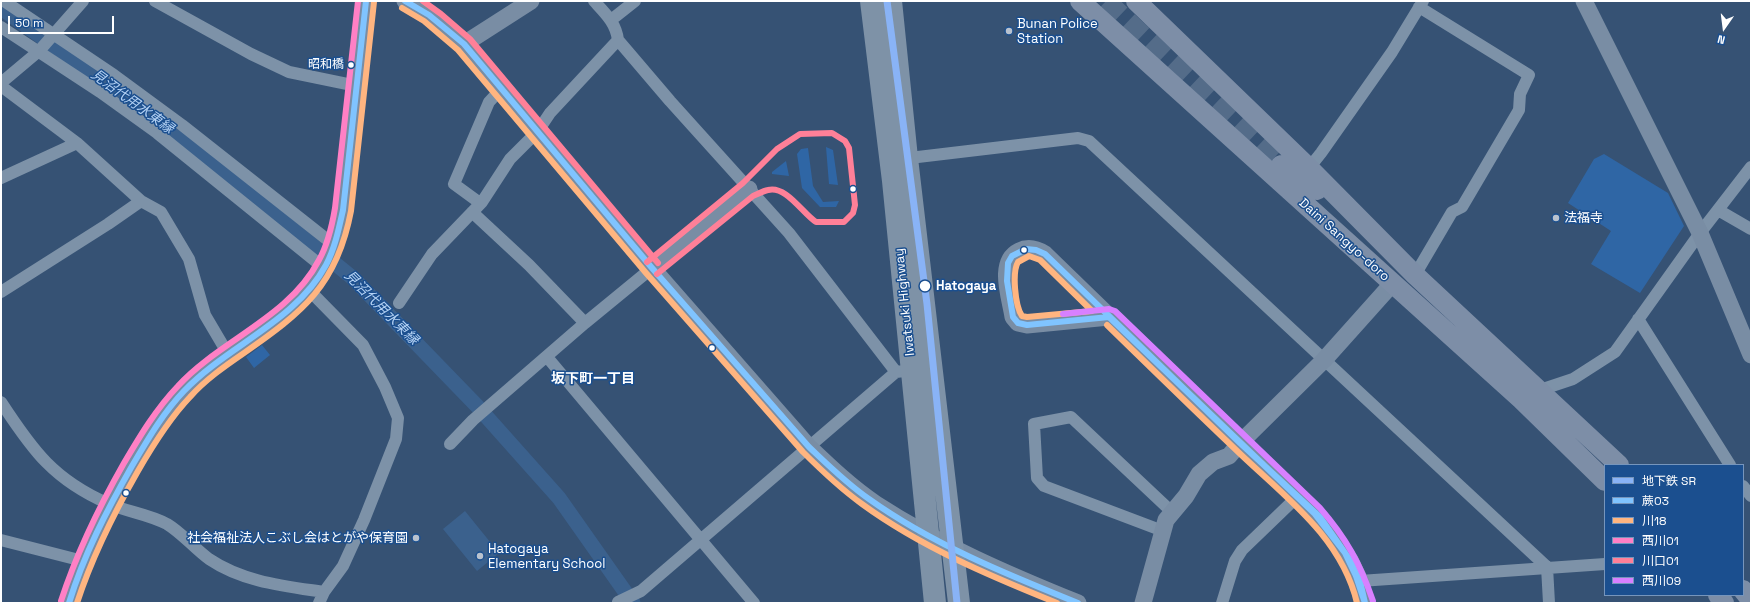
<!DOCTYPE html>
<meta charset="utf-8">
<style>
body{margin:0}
#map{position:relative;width:1752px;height:604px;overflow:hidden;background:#365274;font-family:"Space Grotesk","Noto Sans JP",sans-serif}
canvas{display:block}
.frame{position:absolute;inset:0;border:2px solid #fff;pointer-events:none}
.legend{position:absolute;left:1604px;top:464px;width:140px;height:132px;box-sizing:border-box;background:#1b4f8f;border:1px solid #7695bc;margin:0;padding:5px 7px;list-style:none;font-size:12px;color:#fff}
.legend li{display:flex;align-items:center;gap:8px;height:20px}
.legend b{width:20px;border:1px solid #7695bc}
.north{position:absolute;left:1704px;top:8px;width:40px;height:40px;-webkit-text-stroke:3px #1b4f8f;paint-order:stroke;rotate:194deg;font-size:11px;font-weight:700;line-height:16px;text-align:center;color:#fff}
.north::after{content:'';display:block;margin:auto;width:14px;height:18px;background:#fff;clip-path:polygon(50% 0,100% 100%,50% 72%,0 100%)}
.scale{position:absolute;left:8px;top:16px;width:106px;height:18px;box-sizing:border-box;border:2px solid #fff;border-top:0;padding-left:5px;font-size:12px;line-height:14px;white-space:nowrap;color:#fff;-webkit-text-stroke:3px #1b4f8f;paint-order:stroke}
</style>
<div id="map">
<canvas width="1752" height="604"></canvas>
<div class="frame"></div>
<ul class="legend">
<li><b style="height:5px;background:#89b3f6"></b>地下鉄 SR</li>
<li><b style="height:5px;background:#80c4ff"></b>蕨03</li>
<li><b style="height:5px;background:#ffb580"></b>川18</li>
<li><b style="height:5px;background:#ff80c5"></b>西川01</li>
<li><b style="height:5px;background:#ff8098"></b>川口01</li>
<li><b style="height:5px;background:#d880ff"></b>西川09</li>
</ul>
<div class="north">N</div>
<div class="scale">50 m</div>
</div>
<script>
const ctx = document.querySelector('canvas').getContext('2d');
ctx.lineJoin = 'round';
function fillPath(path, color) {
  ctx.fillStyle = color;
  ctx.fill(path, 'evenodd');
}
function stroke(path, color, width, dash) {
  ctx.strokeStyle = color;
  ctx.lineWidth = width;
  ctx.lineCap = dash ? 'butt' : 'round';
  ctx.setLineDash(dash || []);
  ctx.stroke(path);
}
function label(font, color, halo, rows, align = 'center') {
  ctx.font = font + ' "Space Grotesk","Noto Sans JP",sans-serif';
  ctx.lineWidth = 3;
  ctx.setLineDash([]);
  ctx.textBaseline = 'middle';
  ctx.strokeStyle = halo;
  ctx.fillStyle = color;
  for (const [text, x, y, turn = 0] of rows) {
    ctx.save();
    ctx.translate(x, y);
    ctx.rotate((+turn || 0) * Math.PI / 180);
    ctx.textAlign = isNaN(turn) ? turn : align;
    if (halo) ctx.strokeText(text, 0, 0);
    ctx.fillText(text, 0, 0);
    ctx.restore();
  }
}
fillPath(new Path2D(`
 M 826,147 L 833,150 L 838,185 L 829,184 Z
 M 808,148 L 813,186 L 823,202 L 839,201 L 836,207 L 820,207 L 802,188 L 797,154 L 801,149 Z
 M 1604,154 L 1668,193 L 1684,226 L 1640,293 L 1591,264 L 1611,231 L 1568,203 L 1594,159 Z
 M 786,161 L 789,176 L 772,174 L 772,172 Z
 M 262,345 L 270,355 L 254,368 L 246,357 Z`), '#2f66a5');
fillPath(new Path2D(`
 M 465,511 L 499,553 L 477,571 L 443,529 Z`), '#3b618d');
stroke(new Path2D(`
 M 1,8 L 174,132 L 354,279 L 477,406 L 559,498 L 633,603`), '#3b618d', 15);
stroke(new Path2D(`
 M 1106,1 L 1281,165`), '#546c89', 20, [20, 10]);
stroke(new Path2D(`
 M 4,1 L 114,75 L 182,125 L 334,245
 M 155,1 L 251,54 L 289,72 L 357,86
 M 594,1 C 605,13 616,23 618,40 L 670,101 L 789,233 L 896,372 L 913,370
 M 611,20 L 635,1
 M 1,27 L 100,92 L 157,133 L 324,268
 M 1,83 L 39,51 L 83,1
 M 1,86 L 77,143 L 141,201 L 161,212 L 189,259 L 205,315 L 228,354
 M 901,159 L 1078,138 L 1089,141 L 1547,567 L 1549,603
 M 1309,168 L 1321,153 L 1392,52 L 1423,1
 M 1,178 L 77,143
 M 480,203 L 454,184 L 489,102 L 502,88
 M 1718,210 L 1751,229
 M 472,212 L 529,265 L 585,323
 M 1415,275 L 1452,212 L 1462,207 L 1519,110 L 1520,94 L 1529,75 L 1419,7
 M 308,289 L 363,345 L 385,387 L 398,418 L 396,439 L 364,520 L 343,566 L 324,592
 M 1,292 L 108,224 L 141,201
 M 399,303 L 432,254 L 482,202 L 510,159 L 538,131 L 550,113 L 618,40
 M 1638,319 L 1730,465
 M 547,357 L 754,603
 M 1534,392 L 1573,379 L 1615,352 L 1700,233 L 1751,167
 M 1,402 C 33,451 54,480 109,504 C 128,512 148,514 167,524 C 182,533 194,548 209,559 C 243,582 284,586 324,592 L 319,603
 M 450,444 L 473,420 L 585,323 L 652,268
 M 1743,486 L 1751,496
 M 1163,531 L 1044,486 L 1037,478 L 1034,424 L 1071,417 L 1172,512
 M 1,540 L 83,561
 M 1360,581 L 1605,564
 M 618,602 L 641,591 L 896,372
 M 1222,603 L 1235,561 L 1242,550 L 1297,497`), '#7d92a8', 12);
stroke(new Path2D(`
 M 405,1 C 428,11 446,27 464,44 L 652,268 L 809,447 C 830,467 852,488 876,504 C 939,545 1009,575 1078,603
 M 1584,1 L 1700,233 L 1751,355
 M 464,44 L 531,1
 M 652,268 L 749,189
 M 1109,317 L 1027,325 L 1018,323 L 1013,317 C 1010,297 997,262 1019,251 C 1029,246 1037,249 1045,254 L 1240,443 L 1320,517 L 1350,560 L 1360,581 L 1365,603
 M 69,603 C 82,558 104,516 127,475 C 146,442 166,407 194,381 C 237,343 298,316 326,265 C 344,231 345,189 349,152 C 355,101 360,51 366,1
 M 1143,603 L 1166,520 L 1186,496 L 1199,474 L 1213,462 L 1229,456 L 1240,443 L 1324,360 L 1392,284`), '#798da4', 17);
stroke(new Path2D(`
 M 1080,1 L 1521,399 L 1605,481
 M 1136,1 L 1309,168 L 1415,275 L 1619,465
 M 1281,165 L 1317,190
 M 1743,590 L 1751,600
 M 1718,595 L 1724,603`), '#7d8ea7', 20);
stroke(new Path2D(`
 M 871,1 L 893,181 L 935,603
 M 891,1 L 907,158 L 959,603`), '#7e92a7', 22);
stroke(new Path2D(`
 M 405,1 L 429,15 L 464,44 L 652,268 L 809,447 C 828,465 847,484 869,499 C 932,544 1006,574 1078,603
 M 1026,249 L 1036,250 L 1045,254 L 1240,443 L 1320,517 L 1350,560 L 1360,581 L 1365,603 L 1356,576 L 1345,553 L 1314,513 L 1109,317 L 1027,325 L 1018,323 L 1013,317 L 1007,281 L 1008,263 L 1012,256 Z
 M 69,603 C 84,554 107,510 132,466 C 148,439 163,413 184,391 C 228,345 295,322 326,265 C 335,248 339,228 343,210 L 366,1`), '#80c4ff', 6);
stroke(new Path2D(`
 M 402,8 L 424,21 L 458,50 L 646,273 L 803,452 C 822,471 841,489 862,504 C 921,547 990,576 1057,603
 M 1029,256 L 1040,260 L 1092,311 L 1027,317 L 1022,316 C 1015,306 1012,272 1018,262 Z
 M 1107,325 C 1149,366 1191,407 1233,447 C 1281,494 1341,535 1357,603
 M 77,603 C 92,557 114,513 138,471 C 153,445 169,419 190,397 C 205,380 225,366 244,353 C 303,312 337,285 351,211 L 374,2`), '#ffb580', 6);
stroke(new Path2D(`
 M 61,601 C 77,552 99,507 124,463 C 140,436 156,409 178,386 C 220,340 289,318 319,260 C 328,244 332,226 335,208 L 358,1`), '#ff80c5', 6);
stroke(new Path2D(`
 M 423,1 L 441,14 L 470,39 L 658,263
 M 647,262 L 743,183 L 777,149 L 800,134 L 832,133 L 845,141 L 849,148 L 855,205 L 853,213 L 844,222 L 816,222 C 803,214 786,185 768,190 C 763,191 758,194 753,196 L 657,274`), '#ff8098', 6);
stroke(new Path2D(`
 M 1063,314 L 1109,309 L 1115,311 L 1320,508 C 1346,538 1360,563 1373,601`), '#d880ff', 6);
stroke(new Path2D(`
 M 887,1 L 927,304 L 957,603`), '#89b3f6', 7);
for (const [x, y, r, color] of [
 [1009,31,4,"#b9c2ce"],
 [351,65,3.5,"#fff"],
 [853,189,3.5,"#fff"],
 [1556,218,4,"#b9c2ce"],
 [1024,250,3.5,"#fff"],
 [925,286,6,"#fff"],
 [712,348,3.5,"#fff"],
 [126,493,3.5,"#fff"],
 [416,538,4,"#b9c2ce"],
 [480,556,4,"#b9c2ce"]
]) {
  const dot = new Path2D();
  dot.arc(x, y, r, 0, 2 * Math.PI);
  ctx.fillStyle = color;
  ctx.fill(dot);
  stroke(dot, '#1b4f8f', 1.5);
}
label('12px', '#fff', '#1b4f8f', [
 ["昭和橋",344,65]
], 'right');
label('13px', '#fff', '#1b4f8f', [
 ["Bunan Police",1017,24],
 ["Station",1017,39],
 ["法福寺",1564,218],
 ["社会福祉法人こぶし会はとがや保育園",408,538,"right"],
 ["Hatogaya",488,549],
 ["Elementary School",488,564]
], 'left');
label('13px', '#fff', '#1b4f8f', [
 ["Daini Sangyo-doro",1344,240,42],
 ["Iwatsuki Highway",905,302,-96]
]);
label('bold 13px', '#fff', '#1b4f8f', [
 ["Hatogaya",936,286]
], 'left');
label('italic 14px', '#b5d3f5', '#1b4f8f', [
 ["見沼代用水東縁",132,102,36],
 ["見沼代用水東縁",381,308,45]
]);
label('bold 14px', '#fff', '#1b4f8f', [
 ["坂下町一丁目",593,379]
]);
</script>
